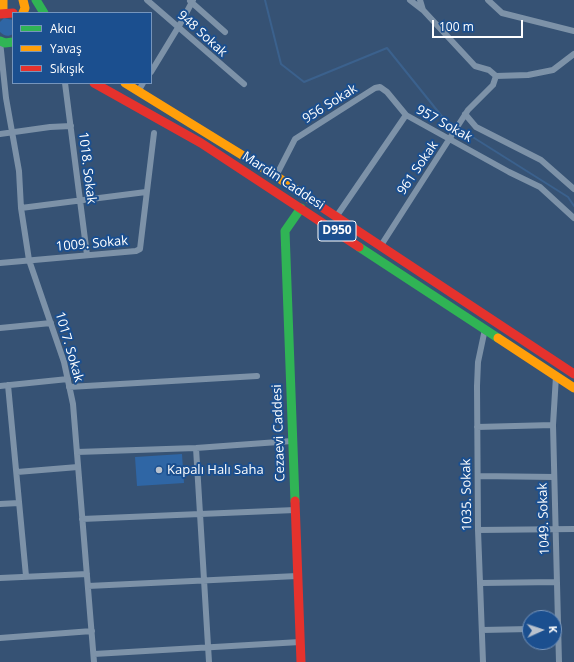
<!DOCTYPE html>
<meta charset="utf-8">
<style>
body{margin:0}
#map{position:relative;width:574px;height:662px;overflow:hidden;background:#365274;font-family:"Open Sans",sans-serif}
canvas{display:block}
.legend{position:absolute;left:12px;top:12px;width:140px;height:72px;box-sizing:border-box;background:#1b4f8f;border:1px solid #7695bc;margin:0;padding:5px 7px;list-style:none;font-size:12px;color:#fff}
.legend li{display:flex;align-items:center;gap:8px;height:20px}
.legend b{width:20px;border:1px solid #7695bc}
.north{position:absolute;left:522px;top:610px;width:40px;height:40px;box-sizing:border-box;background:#1b4f8f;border:1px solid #7695bc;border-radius:50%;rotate:87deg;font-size:11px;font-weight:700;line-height:16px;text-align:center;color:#fff}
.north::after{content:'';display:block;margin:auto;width:14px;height:18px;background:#b9c2ce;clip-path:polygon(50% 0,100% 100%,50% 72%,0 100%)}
.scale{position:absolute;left:432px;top:20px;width:91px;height:18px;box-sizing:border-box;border:2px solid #fff;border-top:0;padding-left:5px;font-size:12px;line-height:14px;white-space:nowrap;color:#fff;-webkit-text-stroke:3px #1b4f8f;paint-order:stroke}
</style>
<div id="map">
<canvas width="574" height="662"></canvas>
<ul class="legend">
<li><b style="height:5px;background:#30b455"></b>Akıcı</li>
<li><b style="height:5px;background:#ff9f0a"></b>Yavaş</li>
<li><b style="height:5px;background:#e5322d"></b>Sıkışık</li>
</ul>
<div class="north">K</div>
<div class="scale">100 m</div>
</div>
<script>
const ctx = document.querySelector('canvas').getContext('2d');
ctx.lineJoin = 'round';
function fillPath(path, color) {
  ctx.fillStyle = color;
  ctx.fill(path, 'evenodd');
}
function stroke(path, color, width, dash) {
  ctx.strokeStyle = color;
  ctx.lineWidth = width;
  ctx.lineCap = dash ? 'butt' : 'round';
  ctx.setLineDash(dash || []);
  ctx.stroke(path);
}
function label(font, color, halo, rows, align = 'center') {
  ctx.font = font + ' "Open Sans",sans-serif';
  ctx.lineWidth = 4;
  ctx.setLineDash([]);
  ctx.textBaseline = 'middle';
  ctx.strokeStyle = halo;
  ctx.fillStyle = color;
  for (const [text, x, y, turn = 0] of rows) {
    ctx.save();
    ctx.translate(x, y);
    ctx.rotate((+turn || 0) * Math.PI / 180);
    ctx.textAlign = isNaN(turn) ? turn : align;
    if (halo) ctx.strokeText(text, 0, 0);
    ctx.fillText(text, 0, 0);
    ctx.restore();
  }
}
fillPath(new Path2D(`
 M 4,18 L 13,20 L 13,34 C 8,37 4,36 0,32 L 0,22 Z
 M 182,454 L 184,483 L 137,486 L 135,457 Z`), '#2f66a5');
stroke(new Path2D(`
 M 265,0 L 281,64 L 304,82 L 387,48 L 444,119 L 568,197 L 574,206`), '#3b618d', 2);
stroke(new Path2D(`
 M 147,0 L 244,84
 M 410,0 L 423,10
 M 488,0 L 502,13 L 574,31
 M 190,1 L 225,32
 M 0,41 L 6,98 L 19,171 L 21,208 L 29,260 L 64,362 L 73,404 L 94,662
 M 151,72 L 182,21 L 193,0
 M 496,76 L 528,75 L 553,70 L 574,54
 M 65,83 L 87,255
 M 139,90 L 143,83
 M 465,114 L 476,127 L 541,160 L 574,189
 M 0,134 L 50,127 L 71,126
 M 276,176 L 295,139 L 375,88 L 380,87 L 387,92 L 406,115 L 509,172 L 540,187 L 574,218
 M 21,208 L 146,192
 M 336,217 L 406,115
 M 380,247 L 468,110 L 493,85 L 496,76 L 489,70 L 475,66 L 423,10 L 420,0
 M 0,263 L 136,251 L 140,249 L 154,133
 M 0,328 L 51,323
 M 556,376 L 553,425 L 559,662
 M 8,385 L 26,576
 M 0,386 L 68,379
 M 69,387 L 257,376
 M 477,427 L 553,425
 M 196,448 L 209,662
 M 77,452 L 196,448 L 292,441
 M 17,472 L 78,467
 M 478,476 L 554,477
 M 0,504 L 19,503
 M 82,519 L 295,510
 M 478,530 L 574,529
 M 0,578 L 87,574
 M 481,583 L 557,582
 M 88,586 L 297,576
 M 482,630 L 530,629
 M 0,638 L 92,631
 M 94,654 L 300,642
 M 483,662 L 478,530 L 477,386 L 478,362 L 485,329`), '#7d92a8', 6);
stroke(new Path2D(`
 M 36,0 L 44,13
 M 0,41 L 5,43 L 13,42
 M 359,247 L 498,338
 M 295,501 L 285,231 L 301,208`), '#30b455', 9);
stroke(new Path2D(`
 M 3,0 L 3,13
 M 23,0 L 25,8 L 23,13
 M 125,83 L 276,176 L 311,200
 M 498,338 L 574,388`), '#ff9f0a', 9);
stroke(new Path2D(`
 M 0,14 L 13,13
 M 94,83 L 201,143 L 359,247
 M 311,200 L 574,374
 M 295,501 L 301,662`), '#e5322d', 9);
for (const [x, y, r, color] of [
 [159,470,4,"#b9c2ce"]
]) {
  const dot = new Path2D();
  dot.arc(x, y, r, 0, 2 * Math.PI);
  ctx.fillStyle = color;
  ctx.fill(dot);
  stroke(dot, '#1b4f8f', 1.5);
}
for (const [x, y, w] of [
 [337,231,38]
]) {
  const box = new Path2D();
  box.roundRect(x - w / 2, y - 10, w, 20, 3);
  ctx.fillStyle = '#1b4f8f';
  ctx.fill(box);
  stroke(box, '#fff', 1);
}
label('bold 12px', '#fff', null, [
 ["D950",337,231]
]);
label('13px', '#fff', '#1b4f8f', [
 ["948 Sokak",202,34,42],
 ["956 Sokak",330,104,-32],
 ["957 Sokak",444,124,29],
 ["1018. Sokak",87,168,83],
 ["961 Sokak",418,168,-56],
 ["Mardin Caddesi",283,181,33],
 ["1009. Sokak",92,244,-5],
 ["1017. Sokak",69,347,74],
 ["Cezaevi Caddesi",279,433,-92],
 ["1035. Sokak",467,495,-91],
 ["1049. Sokak",544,519,-92]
]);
label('13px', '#fff', '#1b4f8f', [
 ["Kapalı Halı Saha",167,470]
], 'left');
</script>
